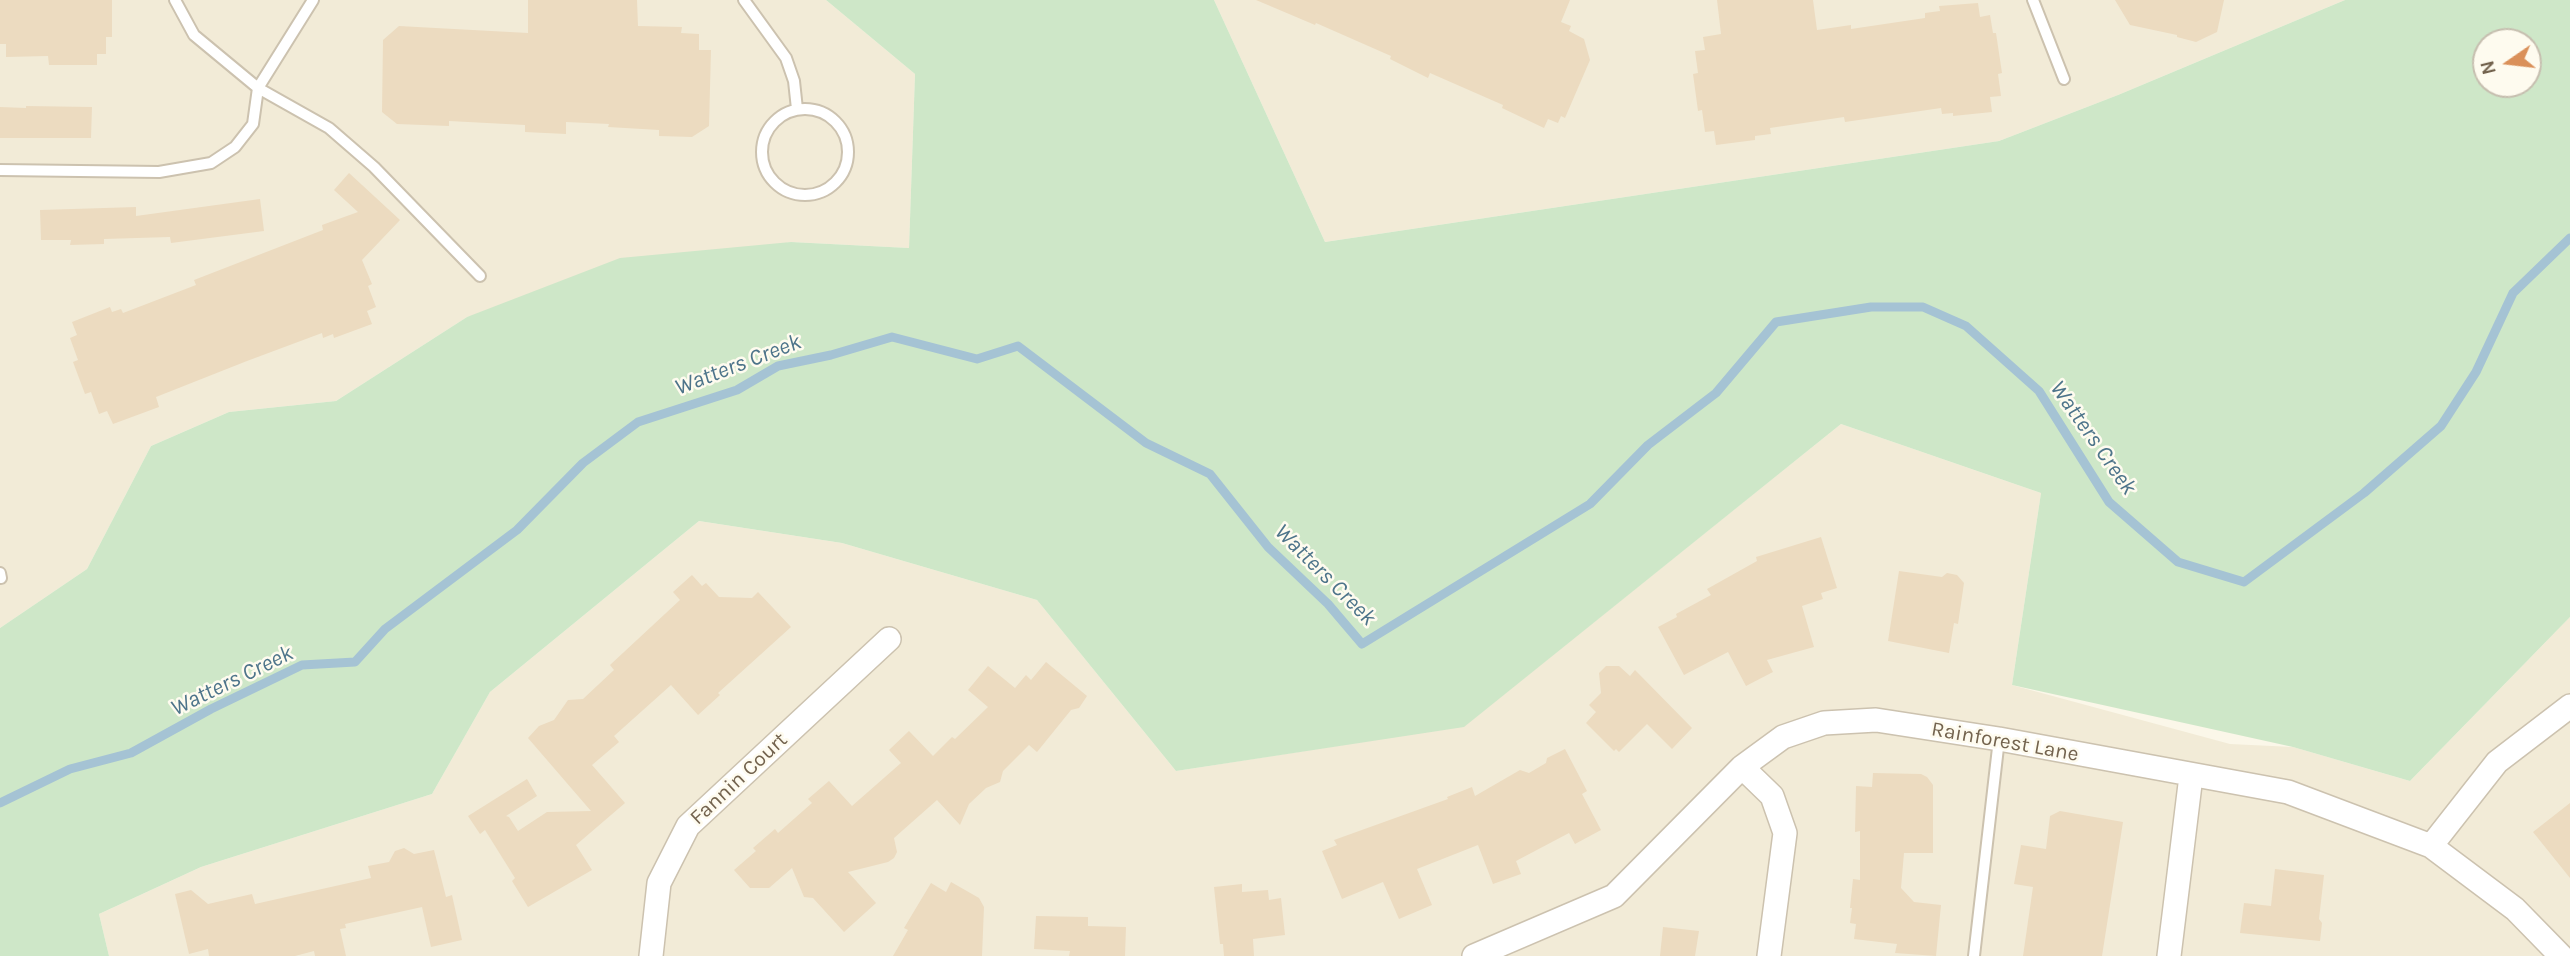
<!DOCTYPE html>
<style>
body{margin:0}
#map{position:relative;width:2570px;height:956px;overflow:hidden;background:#fbf7e9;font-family:Karla,sans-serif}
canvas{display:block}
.north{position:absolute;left:2472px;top:28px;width:70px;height:70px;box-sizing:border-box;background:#fefbef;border:2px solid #c6beaf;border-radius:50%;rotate:256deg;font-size:19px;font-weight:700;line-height:28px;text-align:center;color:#73634e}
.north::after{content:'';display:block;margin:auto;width:24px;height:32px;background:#da9059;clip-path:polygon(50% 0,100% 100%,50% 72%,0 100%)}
</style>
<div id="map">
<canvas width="2570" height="956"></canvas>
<div class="north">N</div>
</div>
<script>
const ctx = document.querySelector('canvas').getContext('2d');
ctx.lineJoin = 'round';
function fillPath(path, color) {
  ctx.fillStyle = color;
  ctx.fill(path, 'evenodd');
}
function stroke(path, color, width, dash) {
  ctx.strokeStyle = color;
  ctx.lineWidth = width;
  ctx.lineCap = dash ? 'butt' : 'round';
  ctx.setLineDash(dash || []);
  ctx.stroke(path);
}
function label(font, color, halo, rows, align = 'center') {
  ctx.font = font + ' Karla,sans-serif';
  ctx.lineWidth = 5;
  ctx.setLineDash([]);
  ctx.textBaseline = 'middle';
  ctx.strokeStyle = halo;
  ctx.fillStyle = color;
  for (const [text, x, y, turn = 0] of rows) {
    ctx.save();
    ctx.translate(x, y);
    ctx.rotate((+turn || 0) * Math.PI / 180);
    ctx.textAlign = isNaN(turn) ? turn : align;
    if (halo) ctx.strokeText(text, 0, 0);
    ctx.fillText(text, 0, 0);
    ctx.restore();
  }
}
fillPath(new Path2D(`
 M 0,0 L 826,0 L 915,74 L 909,248 L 791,242 L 467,317 L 336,401 L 229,412 L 151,446 L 87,569 L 0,628 Z
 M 1214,0 L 2345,0 L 2118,95 L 1999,141 L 1325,242 Z
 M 1841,424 L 2041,493 L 2012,685 L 2230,744 L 2293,747 L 2410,781 L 2570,617 L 2570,956 L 109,956 L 99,914 L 201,867 L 432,794 L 490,692 L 699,521 L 842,543 L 1037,600 L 1176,771 L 1464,726 Z`), '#f2ebd7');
fillPath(new Path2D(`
 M 826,0 L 1214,0 L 1325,242 L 1999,141 L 2118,95 L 2345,0 L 2570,0 L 2570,617 L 2410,781 L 2293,747 L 2012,685 L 2041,493 L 1841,424 L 1464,727 L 1176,771 L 1037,600 L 842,543 L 699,521 L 490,692 L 432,794 L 201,867 L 99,914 L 109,956 L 0,956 L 0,628 L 87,569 L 151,446 L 229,412 L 336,401 L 467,317 L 620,258 L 791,242 L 909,248 L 915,74 ZM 2528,42 L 2528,84 L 2486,84 L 2486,42 Z`), '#cee7c8');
stroke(new Path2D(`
 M 0,803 L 70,769 L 131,753 L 211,709 L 302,665 L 355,662 L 385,629 L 517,530 L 583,463 L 638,422 L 737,390 L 778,366 L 831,355 L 892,337 L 977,359 L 1018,346 L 1146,443 L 1210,474 L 1268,547 L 1328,604 L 1362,644 L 1590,504 L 1648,445 L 1716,393 L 1776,322 L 1871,307 L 1923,307 L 1966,326 L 2039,391 L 2109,502 L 2178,562 L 2244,582 L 2364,493 L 2441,426 L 2476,372 L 2513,293 L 2570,238`), '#a5c3d4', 9);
fillPath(new Path2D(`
 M 0,0 L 112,0 L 112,37 L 106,37 L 106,54 L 97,54 L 97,65 L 49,65 L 48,56 L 6,57 L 6,44 L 0,44 Z
 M 528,0 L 637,0 L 638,26 L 682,27 L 681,33 L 699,34 L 699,50 L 711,50 L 709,126 L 692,137 L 659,136 L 659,130 L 608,127 L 609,124 L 566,122 L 566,134 L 525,132 L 525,125 L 449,121 L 449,126 L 397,124 L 382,112 L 383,40 L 399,26 L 528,33 Z
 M 1256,0 L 1570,0 L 1561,22 L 1571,26 L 1569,31 L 1584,39 L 1590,60 L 1565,118 L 1561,116 L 1558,123 L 1548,119 L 1544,128 L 1502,108 L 1503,105 L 1430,73 L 1428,78 L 1390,59 L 1391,56 L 1316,23 L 1315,25 Z
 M 1717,0 L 1813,0 L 1817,30 L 1851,25 L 1851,29 L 1925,18 L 1925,13 L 1940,11 L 1939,6 L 1978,3 L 1980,17 L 1990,15 L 1993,33 L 1996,33 L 2002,73 L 1998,74 L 2001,96 L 1990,97 L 1992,112 L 1953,116 L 1953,113 L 1942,114 L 1941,108 L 1845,122 L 1844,117 L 1770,128 L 1771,134 L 1755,136 L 1755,140 L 1716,145 L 1714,131 L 1705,132 L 1702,110 L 1698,111 L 1693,74 L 1698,73 L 1695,51 L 1705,50 L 1703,37 L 1721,34 Z
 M 2115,0 L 2224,0 L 2217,32 L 2196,42 L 2177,37 L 2177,35 L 2130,25 Z
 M 26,106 L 92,107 L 91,138 L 0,138 L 0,107 L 26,108 Z
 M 349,173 L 400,220 L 362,260 L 372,284 L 368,286 L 376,307 L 367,311 L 372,324 L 334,338 L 333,334 L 323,338 L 322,333 L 247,361 L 156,397 L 159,407 L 113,424 L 107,411 L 99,414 L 91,392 L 85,394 L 73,362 L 78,360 L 70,338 L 77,335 L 72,322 L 110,307 L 112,312 L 121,309 L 123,313 L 196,285 L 194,280 L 323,230 L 322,225 L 358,212 L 334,190 Z
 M 260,199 L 264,231 L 171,243 L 170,237 L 104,239 L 104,244 L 70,245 L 71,240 L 41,240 L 40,210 L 136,207 L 136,216 Z
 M 1821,537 L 1837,588 L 1821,593 L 1823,599 L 1802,606 L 1814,647 L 1767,660 L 1773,672 L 1746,686 L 1728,652 L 1684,675 L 1658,627 L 1677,617 L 1676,614 L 1711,595 L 1707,589 L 1757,561 L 1756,557 Z
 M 1899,571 L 1942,577 L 1947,573 L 1957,575 L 1964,583 L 1958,624 L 1954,623 L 1949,653 L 1888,641 Z
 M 692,575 L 702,586 L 706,583 L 719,597 L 752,598 L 758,592 L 791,627 L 718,693 L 720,695 L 698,715 L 671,685 L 614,736 L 619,742 L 592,765 L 625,803 L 576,845 L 592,870 L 528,907 L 512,881 L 515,878 L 485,830 L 480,834 L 468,816 L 527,779 L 537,796 L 506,816 L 509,817 L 518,831 L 547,812 L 591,811 L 528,738 L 539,726 L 554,720 L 568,700 L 583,699 L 614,670 L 610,665 L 680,600 L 673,592 Z
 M 1046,662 L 1087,696 L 1079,708 L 1071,710 L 1037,752 L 1029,745 L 1003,771 L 1000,782 L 986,788 L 969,804 L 960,825 L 937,800 L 894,838 L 897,852 L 894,858 L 888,862 L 848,872 L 876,903 L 844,932 L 813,898 L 804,897 L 792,868 L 769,888 L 750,888 L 734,870 L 756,851 L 753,848 L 775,829 L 778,833 L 812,803 L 808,799 L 829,781 L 852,806 L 901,763 L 889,750 L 909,731 L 933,756 L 952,737 L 955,739 L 988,707 L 968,690 L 988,666 L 1015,688 L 1026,675 L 1031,680 Z
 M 1606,666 L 1619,666 L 1630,676 L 1635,670 L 1692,728 L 1672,749 L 1647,724 L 1619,752 L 1616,749 L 1614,751 L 1586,723 L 1596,712 L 1589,705 L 1601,693 L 1599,673 Z
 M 1565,749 L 1587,791 L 1582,794 L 1601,830 L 1575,844 L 1569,833 L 1516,861 L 1521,874 L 1493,884 L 1478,845 L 1417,869 L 1432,905 L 1399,919 L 1383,882 L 1342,899 L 1322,851 L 1337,845 L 1334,840 L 1448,799 L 1447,797 L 1472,787 L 1475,796 L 1520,770 L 1529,773 L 1546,763 L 1547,758 Z
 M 1873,773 L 1921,774 L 1927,777 L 1933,785 L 1933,853 L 1904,853 L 1901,888 L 1914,902 L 1941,905 L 1936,956 L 1895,953 L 1897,944 L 1854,939 L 1856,924 L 1850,923 L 1852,908 L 1850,908 L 1853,879 L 1860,880 L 1860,831 L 1855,832 L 1856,786 L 1872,787 Z
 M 2570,803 L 2570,878 L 2533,832 Z
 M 2060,811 L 2123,822 L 2102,956 L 2023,956 L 2033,887 L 2014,884 L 2021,845 L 2046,849 L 2050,816 Z
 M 404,848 L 414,854 L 434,850 L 446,897 L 452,895 L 462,940 L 431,947 L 422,907 L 345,924 L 346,928 L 340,929 L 346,956 L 315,956 L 314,951 L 295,956 L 209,956 L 208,949 L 189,954 L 175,894 L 191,890 L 208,904 L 252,894 L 255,904 L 371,878 L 368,866 L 389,862 L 395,851 Z
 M 2275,869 L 2324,875 L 2319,919 L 2322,923 L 2320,941 L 2240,933 L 2244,903 L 2271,906 Z
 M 951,882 L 979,898 L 984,907 L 982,956 L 893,956 L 908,930 L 904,928 L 931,883 L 946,892 Z
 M 1242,884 L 1242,892 L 1268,890 L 1269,900 L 1281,898 L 1285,935 L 1253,939 L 1254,956 L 1224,956 L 1223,944 L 1220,944 L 1214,887 Z
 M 1036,916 L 1088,917 L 1088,926 L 1126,927 L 1125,956 L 1069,956 L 1070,951 L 1034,949 Z
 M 1663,927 L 1699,931 L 1695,956 L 1660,956 Z`), '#ecdbc0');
const lane = new Path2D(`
 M 175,0 L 194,35 L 258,88 L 329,128 L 374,167 L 480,276
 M 744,0 L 786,58 L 794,81 L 797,109
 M 2033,0 L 2064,79
 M762 152a43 43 0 1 1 86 0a43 43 0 1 1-86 0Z
 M 0,170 L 159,172 L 211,163 L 235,147 L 253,124 L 258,88 L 313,0
 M 0,573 L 1,578
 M 1974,956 L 1999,739`);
const street = new Path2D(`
 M 1742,767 L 1772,796 L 1785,833 L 1769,956
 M 2431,846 L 2497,762 L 2570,706
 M 651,956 L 659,883 L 688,826 L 889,639
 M 1474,956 L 1614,896 L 1742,767 L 1783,737 L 1824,723 L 1876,720 L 1999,739 L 2288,792 L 2431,846 L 2515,909 L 2561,956
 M 2169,956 L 2191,776`);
stroke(lane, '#ccc2af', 14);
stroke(street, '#ccc2af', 26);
stroke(lane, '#fff', 10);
stroke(street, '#fff', 23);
label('21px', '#73634e', '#fefbef', [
 ["Rainforest Lane",2005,742,10],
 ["Fannin Court",739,779,-43]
]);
label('italic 23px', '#4d748a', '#fefbef', [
 ["Watters Creek",738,365,-21],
 ["Watters Creek",2093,438,55],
 ["Watters Creek",1325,575,45],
 ["Watters Creek",232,681,-26]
]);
</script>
